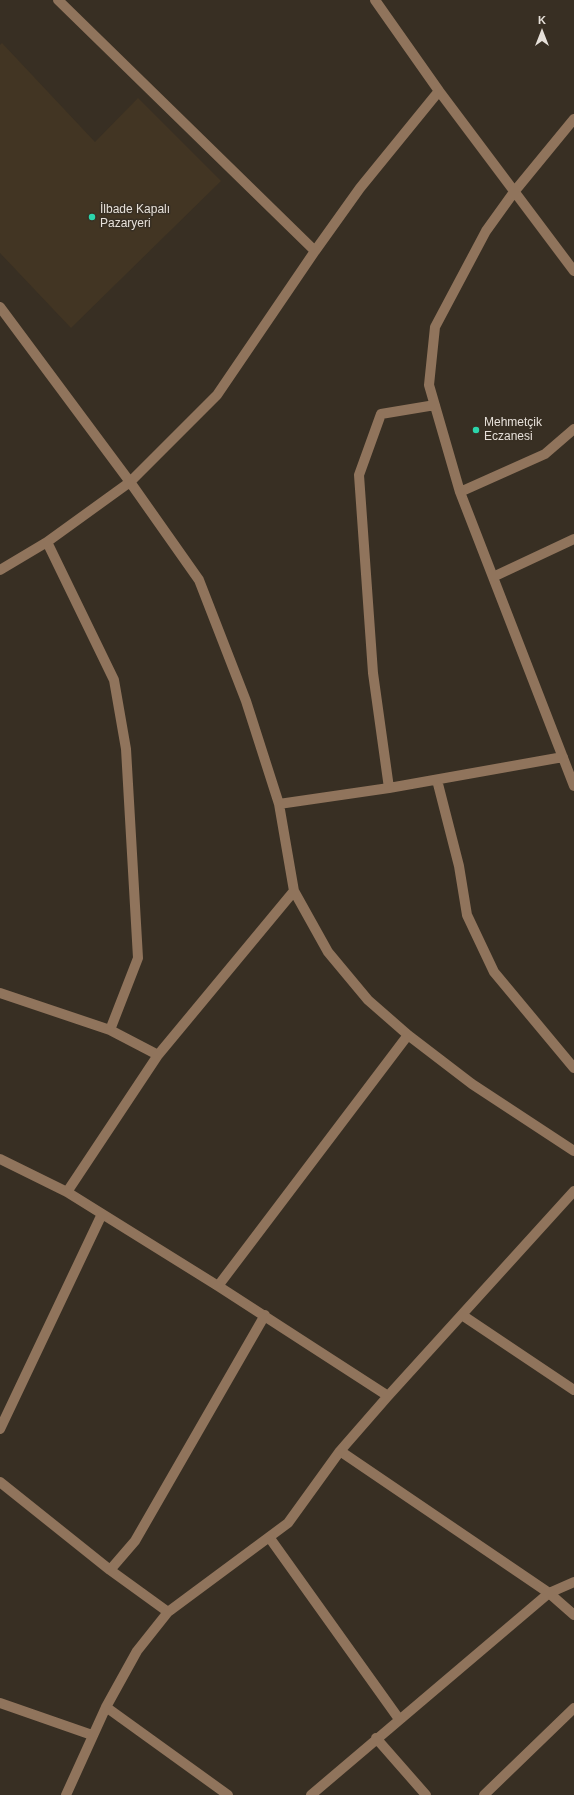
<!DOCTYPE html>
<meta charset="utf-8">
<style>
body{margin:0}
#map{position:relative;width:574px;height:1795px;overflow:hidden;background:#382f23;font-family:Helvetica,sans-serif}
canvas{display:block}
.north{position:absolute;left:522px;top:12px;width:40px;height:40px;-webkit-text-stroke:3px #382f23;paint-order:stroke;rotate:0deg;font-size:11px;font-weight:700;line-height:16px;text-align:center;color:#e6e0d9}
.north::after{content:'';display:block;margin:auto;width:14px;height:18px;background:#e6e0d9;clip-path:polygon(50% 0,100% 100%,50% 72%,0 100%)}
</style>
<div id="map">
<canvas width="574" height="1795"></canvas>
<div class="north">K</div>
</div>
<script>
const ctx = document.querySelector('canvas').getContext('2d');
ctx.lineJoin = 'round';
function fillPath(path, color) {
  ctx.fillStyle = color;
  ctx.fill(path, 'evenodd');
}
function stroke(path, color, width, dash) {
  ctx.strokeStyle = color;
  ctx.lineWidth = width;
  ctx.lineCap = dash ? 'butt' : 'round';
  ctx.setLineDash(dash || []);
  ctx.stroke(path);
}
function label(font, color, halo, rows, align = 'center') {
  ctx.font = font + ' Helvetica,sans-serif';
  ctx.lineWidth = 3;
  ctx.setLineDash([]);
  ctx.textBaseline = 'middle';
  ctx.strokeStyle = halo;
  ctx.fillStyle = color;
  for (const [text, x, y, turn = 0] of rows) {
    ctx.save();
    ctx.translate(x, y);
    ctx.rotate((+turn || 0) * Math.PI / 180);
    ctx.textAlign = isNaN(turn) ? turn : align;
    if (halo) ctx.strokeText(text, 0, 0);
    ctx.fillText(text, 0, 0);
    ctx.restore();
  }
}
fillPath(new Path2D(`
 M 2,43 L 95,142 L 138,98 L 221,181 L 71,328 L 0,253 L 0,45 Z`), '#423523');
stroke(new Path2D(`
 M 58,0 L 315,251
 M 375,0 L 439,91 L 574,271
 M 574,119 L 514,192 L 486,231 L 435,327 L 429,385 L 460,492 L 574,786
 M 0,307 L 130,482 L 199,580 L 246,701 L 279,804 L 294,891 L 328,952 L 368,1000 L 408,1035 L 472,1084 L 574,1151
 M 460,492 L 545,454 L 574,429
 M 47,542 L 114,680 L 126,749 L 138,958 L 110,1030
 M 0,570 L 47,542 L 130,482 L 217,395 L 315,251 L 360,188 L 439,91
 M 493,577 L 574,539
 M 437,780 L 459,866 L 467,915 L 494,972 L 574,1068
 M 389,788 L 373,673 L 359,475 L 381,414 L 435,405
 M 279,804 L 389,788 L 563,757
 M 0,993 L 110,1030 L 158,1055
 M 0,1159 L 67,1192 L 218,1286 L 388,1396
 M 67,1192 L 158,1055 L 294,891
 M 218,1286 L 408,1035
 M 462,1315 L 574,1390
 M 0,1429 L 102,1214
 M 340,1451 L 549,1593 L 574,1615
 M 0,1482 L 110,1570 L 168,1612
 M 269,1537 L 399,1719
 M 110,1570 L 135,1541 L 265,1315
 M 0,1703 L 92,1735
 M 106,1707 L 228,1795
 M 376,1738 L 426,1795
 M 66,1795 L 106,1707 L 137,1651 L 168,1612 L 288,1523 L 340,1451 L 388,1396 L 574,1191
 M 311,1795 L 549,1593 L 574,1582
 M 484,1795 L 574,1708`), '#90745c', 10);
for (const [x, y, r, color] of [
 [92,217,4,"#2cd5ab"],
 [476,430,4,"#2cd5ab"]
]) {
  const dot = new Path2D();
  dot.arc(x, y, r, 0, 2 * Math.PI);
  ctx.fillStyle = color;
  ctx.fill(dot);
  stroke(dot, '#382f23', 1.5);
}
label('12px', '#e6e0d9', '#382f23', [
 ["İlbade Kapalı",100,210],
 ["Pazaryeri",100,224],
 ["Mehmetçik",484,423],
 ["Eczanesi",484,437]
], 'left');
</script>
